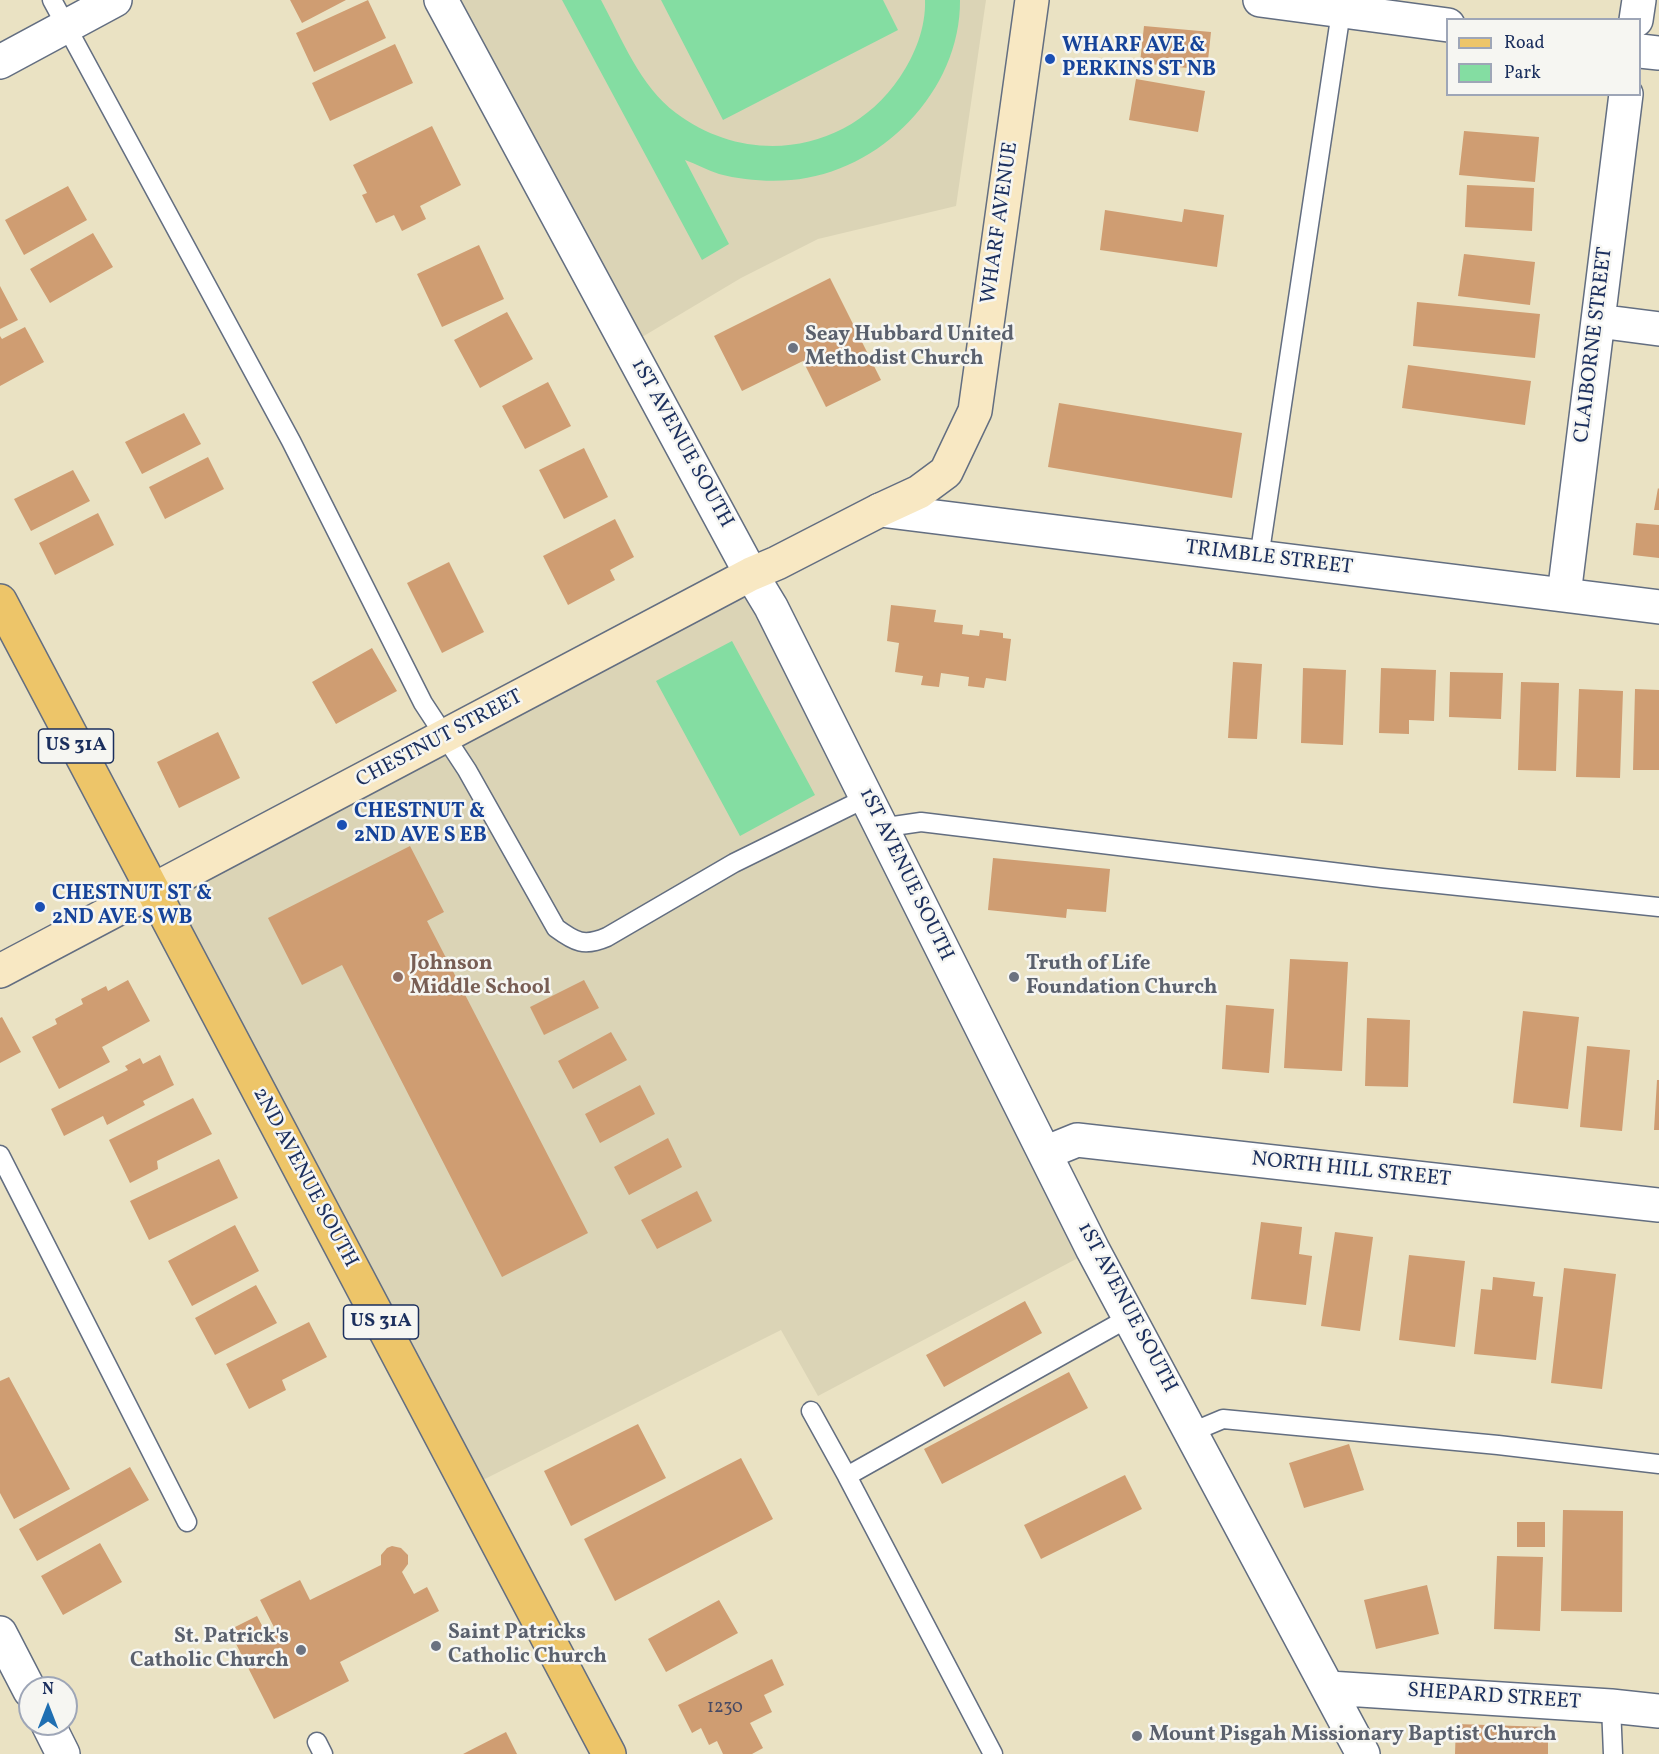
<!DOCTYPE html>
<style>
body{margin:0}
#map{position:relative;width:1659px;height:1754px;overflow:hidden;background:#eae2c3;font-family:Vollkorn,serif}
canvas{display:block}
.legend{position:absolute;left:1446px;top:18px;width:195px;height:78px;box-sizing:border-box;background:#f6f6f2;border:2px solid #9ea6b7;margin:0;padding:8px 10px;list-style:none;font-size:18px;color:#1b2f5e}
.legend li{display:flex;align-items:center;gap:12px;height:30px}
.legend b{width:30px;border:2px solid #9ea6b7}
.north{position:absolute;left:18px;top:1676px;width:60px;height:60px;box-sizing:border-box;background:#f6f6f2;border:2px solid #9ea6b7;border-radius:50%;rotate:0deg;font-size:16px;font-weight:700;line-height:24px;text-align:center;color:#1b2f5e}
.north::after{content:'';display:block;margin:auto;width:21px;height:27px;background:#1f6fb2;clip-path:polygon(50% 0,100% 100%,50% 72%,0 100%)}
</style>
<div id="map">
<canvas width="1659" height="1754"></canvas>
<ul class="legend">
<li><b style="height:8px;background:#edc569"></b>Road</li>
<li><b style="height:16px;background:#84dda2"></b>Park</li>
</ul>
<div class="north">N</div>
</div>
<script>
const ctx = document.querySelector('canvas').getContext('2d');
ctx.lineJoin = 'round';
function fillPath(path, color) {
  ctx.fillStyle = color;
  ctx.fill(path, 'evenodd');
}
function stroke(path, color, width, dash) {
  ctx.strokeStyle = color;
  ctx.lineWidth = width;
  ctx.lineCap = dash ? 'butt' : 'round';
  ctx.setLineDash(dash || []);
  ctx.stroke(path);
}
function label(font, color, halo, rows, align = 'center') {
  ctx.font = font + ' Vollkorn,serif';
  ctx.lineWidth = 5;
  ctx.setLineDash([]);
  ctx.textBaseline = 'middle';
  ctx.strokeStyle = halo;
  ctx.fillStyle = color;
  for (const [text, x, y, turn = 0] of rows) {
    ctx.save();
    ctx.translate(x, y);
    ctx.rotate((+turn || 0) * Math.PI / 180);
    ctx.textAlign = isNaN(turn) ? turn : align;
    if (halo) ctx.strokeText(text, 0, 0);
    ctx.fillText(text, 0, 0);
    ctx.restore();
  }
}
fillPath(new Path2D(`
 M 441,0 L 986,0 L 956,206 L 818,239 L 741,278 L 627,346 Z
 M 751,574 L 1093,1250 L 818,1396 L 781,1330 L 469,1487 L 152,891 Z`), '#dbd4b6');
fillPath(new Path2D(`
 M 562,0 L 601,0 C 622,39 640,86 676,113 C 749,168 849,153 900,77 C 915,55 926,27 925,0 L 960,0 C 961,91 880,173 791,180 C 768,182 741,180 719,174 C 707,170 696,164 685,160 L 729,244 L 702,260 Z
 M 661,0 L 883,0 L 898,30 L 723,120 Z
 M 732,641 L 815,795 L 740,836 L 656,681 Z`), '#84dda2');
fillPath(new Path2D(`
 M 290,0 L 346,0 L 302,23 Z
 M 368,0 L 386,38 L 314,72 L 296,33 Z
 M 1144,26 L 1211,32 L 1207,70 L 1140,63 Z
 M 395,44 L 413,83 L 330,121 L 312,83 Z
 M 1136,79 L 1205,91 L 1198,132 L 1129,120 Z
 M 432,126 L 461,185 L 420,206 L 426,219 L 402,231 L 394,215 L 376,223 L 362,195 L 367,193 L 353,165 Z
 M 1464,131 L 1539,137 L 1535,182 L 1459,175 Z
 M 1467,185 L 1534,188 L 1532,231 L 1465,227 Z
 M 68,186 L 87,220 L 24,255 L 5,220 Z
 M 1184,209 L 1224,215 L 1217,267 L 1100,250 L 1105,210 L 1182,222 Z
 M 93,233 L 113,267 L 50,303 L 30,269 Z
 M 479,245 L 504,299 L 442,327 L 417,274 Z
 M 1464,254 L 1535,262 L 1530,305 L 1458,296 Z
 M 830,278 L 881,380 L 826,407 L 803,361 L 742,391 L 714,336 Z
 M 0,286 L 18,320 L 0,329 Z
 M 1417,302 L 1540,314 L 1535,358 L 1413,346 Z
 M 507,312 L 533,359 L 480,388 L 454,340 Z
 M 25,327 L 44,362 L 0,386 L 0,336 L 2,339 Z
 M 1408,365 L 1531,381 L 1525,425 L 1402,408 Z
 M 548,382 L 571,426 L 525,449 L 502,406 Z
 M 1059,403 L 1242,433 L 1232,498 L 1048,467 Z
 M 184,413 L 201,444 L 142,474 L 125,442 Z
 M 584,448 L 608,497 L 564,519 L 539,470 Z
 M 208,457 L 224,489 L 165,519 L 149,487 Z
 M 73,470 L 90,501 L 31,531 L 14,499 Z
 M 1658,488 L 1659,489 L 1659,510 L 1654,510 Z
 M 98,513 L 114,545 L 55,575 L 39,543 Z
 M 615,519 L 634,557 L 610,570 L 615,580 L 568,605 L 543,556 Z
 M 1636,523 L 1659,525 L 1659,558 L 1633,555 Z
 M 449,562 L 484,632 L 442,653 L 407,583 Z
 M 891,605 L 936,610 L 934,622 L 963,625 L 962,634 L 979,636 L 980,630 L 1003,633 L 1003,638 L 1011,639 L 1006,681 L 986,678 L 984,688 L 968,686 L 969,677 L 941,673 L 939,687 L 921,685 L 923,676 L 895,672 L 899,643 L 887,641 Z
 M 372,648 L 397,691 L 336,724 L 312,682 Z
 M 1233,662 L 1262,664 L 1257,739 L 1228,738 Z
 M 1303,668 L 1346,670 L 1343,745 L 1301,743 Z
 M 1381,668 L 1436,670 L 1434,721 L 1409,720 L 1409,734 L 1379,733 Z
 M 1450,672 L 1503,673 L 1501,719 L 1449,717 Z
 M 1521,682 L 1559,683 L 1556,771 L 1518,770 Z
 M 1579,689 L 1623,691 L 1620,778 L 1576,777 Z
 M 1635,689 L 1659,690 L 1659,770 L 1633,770 Z
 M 218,732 L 240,778 L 179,808 L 157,762 Z
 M 410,846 L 444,912 L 427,921 L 588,1233 L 502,1277 L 342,965 L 302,985 L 268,918 Z
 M 993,858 L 1110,869 L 1106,912 L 1067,909 L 1066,918 L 988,910 Z
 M 1290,959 L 1348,962 L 1342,1071 L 1284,1068 Z
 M 128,980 L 150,1021 L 102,1047 L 110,1062 L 59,1089 L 32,1037 L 57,1024 L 55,1019 L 83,1004 L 81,999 L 106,986 L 108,991 Z
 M 584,980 L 599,1008 L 544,1035 L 530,1007 Z
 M 1226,1005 L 1274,1009 L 1269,1073 L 1222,1069 Z
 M 1523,1011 L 1579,1017 L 1568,1109 L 1513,1103 Z
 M 2,1017 L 21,1052 L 0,1063 L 0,1018 Z
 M 1367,1018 L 1410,1020 L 1408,1087 L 1365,1086 Z
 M 611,1032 L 627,1060 L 573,1089 L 558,1061 Z
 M 1587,1046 L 1630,1050 L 1622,1131 L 1580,1127 Z
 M 160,1055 L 174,1085 L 143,1101 L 145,1105 L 107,1125 L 103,1116 L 64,1136 L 51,1109 L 128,1070 L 125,1066 L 140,1058 L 143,1064 Z
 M 1657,1080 L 1659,1080 L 1659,1130 L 1654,1130 Z
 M 640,1085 L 655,1114 L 600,1143 L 585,1114 Z
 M 193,1098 L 212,1134 L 157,1161 L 158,1169 L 130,1183 L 109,1140 Z
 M 668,1138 L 682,1167 L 629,1195 L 614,1167 Z
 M 219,1159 L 238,1198 L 149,1240 L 130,1201 Z
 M 697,1191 L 712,1221 L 657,1249 L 641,1220 Z
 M 1261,1222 L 1302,1227 L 1299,1254 L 1312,1256 L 1306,1305 L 1251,1299 Z
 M 235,1225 L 259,1271 L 192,1306 L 168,1261 Z
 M 1335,1232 L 1373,1237 L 1360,1331 L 1321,1326 Z
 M 1409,1255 L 1465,1261 L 1455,1347 L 1399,1340 Z
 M 1564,1268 L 1616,1274 L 1602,1389 L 1551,1383 Z
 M 1493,1277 L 1535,1282 L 1533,1296 L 1543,1297 L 1536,1360 L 1474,1354 L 1481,1289 L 1492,1290 Z
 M 256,1285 L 277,1323 L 215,1355 L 195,1318 Z
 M 1025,1301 L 1042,1333 L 944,1387 L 926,1355 Z
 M 309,1322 L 327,1357 L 282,1380 L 286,1390 L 249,1409 L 226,1364 Z
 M 1069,1372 L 1088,1408 L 942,1484 L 924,1449 Z
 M 9,1377 L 70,1489 L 14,1519 L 0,1493 L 0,1381 Z
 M 638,1424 L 666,1478 L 571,1526 L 544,1471 Z
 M 1349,1444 L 1364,1490 L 1304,1508 L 1289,1463 Z
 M 741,1458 L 773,1519 L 615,1601 L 584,1539 Z
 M 130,1467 L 149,1500 L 37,1561 L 19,1529 Z
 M 1125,1475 L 1142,1509 L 1041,1559 L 1024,1525 Z
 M 1563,1510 L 1623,1511 L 1622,1612 L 1561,1611 Z
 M 1517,1522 L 1545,1522 L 1545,1547 L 1517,1547 Z
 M 100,1543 L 122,1582 L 63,1615 L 41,1576 Z
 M 392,1546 L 401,1548 L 408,1555 L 408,1564 L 402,1572 L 414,1594 L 427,1587 L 439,1611 L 340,1662 L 349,1681 L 274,1719 L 229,1630 L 257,1616 L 268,1637 L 277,1633 L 260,1600 L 300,1580 L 310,1600 L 381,1565 L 381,1555 L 387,1548 Z
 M 1497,1556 L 1543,1557 L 1540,1631 L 1494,1629 Z
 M 1427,1585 L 1439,1634 L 1376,1649 L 1364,1600 Z
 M 719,1600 L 738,1633 L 666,1672 L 648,1639 Z
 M 772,1659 L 784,1685 L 764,1695 L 772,1712 L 750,1723 L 763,1748 L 752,1754 L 723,1754 L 717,1741 L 709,1745 L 701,1728 L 692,1733 L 678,1705 Z
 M 1456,1724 L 1548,1727 L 1548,1754 L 1455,1754 Z
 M 506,1732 L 517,1754 L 463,1754 Z`), '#cf9d72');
const lane = new Path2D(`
 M 52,0 L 291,441 L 423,703 L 467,770 L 556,928 C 575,942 584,947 607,937 L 734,863 L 866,798
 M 1259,558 L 1342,5
 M 880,828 L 921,822 L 1382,878 L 1659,907
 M 0,1155 L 187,1522
 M 811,1411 L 847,1476
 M 1192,1432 L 1223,1419 L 1498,1445 L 1659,1464
 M 1611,1706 L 1613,1754
 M 317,1742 L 323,1754
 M 993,1754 L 847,1476 L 1130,1317`);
const street = new Path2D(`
 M 441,0 L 751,574 L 771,607 L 1093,1250 L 1363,1754
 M 1260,0 L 1448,25
 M 1636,20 L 1639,0
 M 1640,51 L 1659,53
 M 0,62 L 115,0
 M 1598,321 L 1659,329
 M 880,510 L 1659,607
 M 1564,595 L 1626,94
 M 1045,1153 L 1077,1140 L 1659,1205
 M 0,1633 L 30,1691
 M 1329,1688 L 1611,1706 L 1659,1711
 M 48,1724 L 63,1754`);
const secondary = new Path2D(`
 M 0,971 L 751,574 L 777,563 L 880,510 L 919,492 L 946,472 L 975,411 L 1032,0`);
const primary = new Path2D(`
 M 0,601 L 609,1754`);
stroke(lane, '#636e81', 21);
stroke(street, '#636e81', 36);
stroke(secondary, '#636e81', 36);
stroke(primary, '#636e81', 36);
stroke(lane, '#fff', 18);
stroke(street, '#fff', 33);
stroke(secondary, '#f8e8c3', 33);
stroke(primary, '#edc569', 33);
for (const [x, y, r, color] of [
 [1050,59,6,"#1a4fb4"],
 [793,348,6,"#6b7280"],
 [342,825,6,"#1a4fb4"],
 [40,907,6,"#1a4fb4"],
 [398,977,6,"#8d6e63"],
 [1014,977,6,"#6b7280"],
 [436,1646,6,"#6b7280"],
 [301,1650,6,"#6b7280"],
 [1137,1736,6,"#6b7280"]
]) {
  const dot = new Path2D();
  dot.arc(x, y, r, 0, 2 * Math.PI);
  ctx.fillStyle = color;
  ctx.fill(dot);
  stroke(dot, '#f6f6f2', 2);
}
label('18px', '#484a63', null, [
 ["1230",725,1709]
]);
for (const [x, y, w] of [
 [76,746,75],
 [381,1322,75]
]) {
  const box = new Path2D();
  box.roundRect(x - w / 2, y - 17, w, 34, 4.5);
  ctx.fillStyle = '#f6f6f2';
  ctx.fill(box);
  stroke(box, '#1b2f5e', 1.5);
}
label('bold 20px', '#1b2f5e', null, [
 ["US 31A",76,746],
 ["US 31A",381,1322]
]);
label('bold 21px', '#164399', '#f6f6f2', [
 ["WHARF AVE &",1062,47],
 ["PERKINS ST NB",1062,71],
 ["CHESTNUT &",354,813],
 ["2ND AVE S EB",354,837],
 ["CHESTNUT ST &",52,895],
 ["2ND AVE S WB",52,919]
], 'left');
label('21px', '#1b2f5e', '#f6f6f2', [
 ["WHARF AVENUE",1001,223,-82],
 ["CLAIBORNE STREET",1595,345,-83],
 ["1ST AVENUE SOUTH",681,444,61],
 ["TRIMBLE STREET",1269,559,7],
 ["CHESTNUT STREET",440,740,-28],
 ["1ST AVENUE SOUTH",905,875,64],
 ["NORTH HILL STREET",1351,1171,6],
 ["2ND AVENUE SOUTH",304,1178,62],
 ["1ST AVENUE SOUTH",1126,1308,62],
 ["SHEPARD STREET",1494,1698,4]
]);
label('bold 21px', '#5b616d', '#f6f6f2', [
 ["Seay Hubbard United",805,336],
 ["Methodist Church",805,360],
 ["Truth of Life",1026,965],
 ["Foundation Church",1026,989],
 ["Saint Patricks",448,1634],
 ["Catholic Church",448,1658],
 ["St. Patrick's",289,1638,"right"],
 ["Catholic Church",289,1662,"right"],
 ["Mount Pisgah Missionary Baptist Church",1149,1736]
], 'left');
label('bold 21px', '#785e54', '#f6f6f2', [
 ["Johnson",410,965],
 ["Middle School",410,989]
], 'left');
</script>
